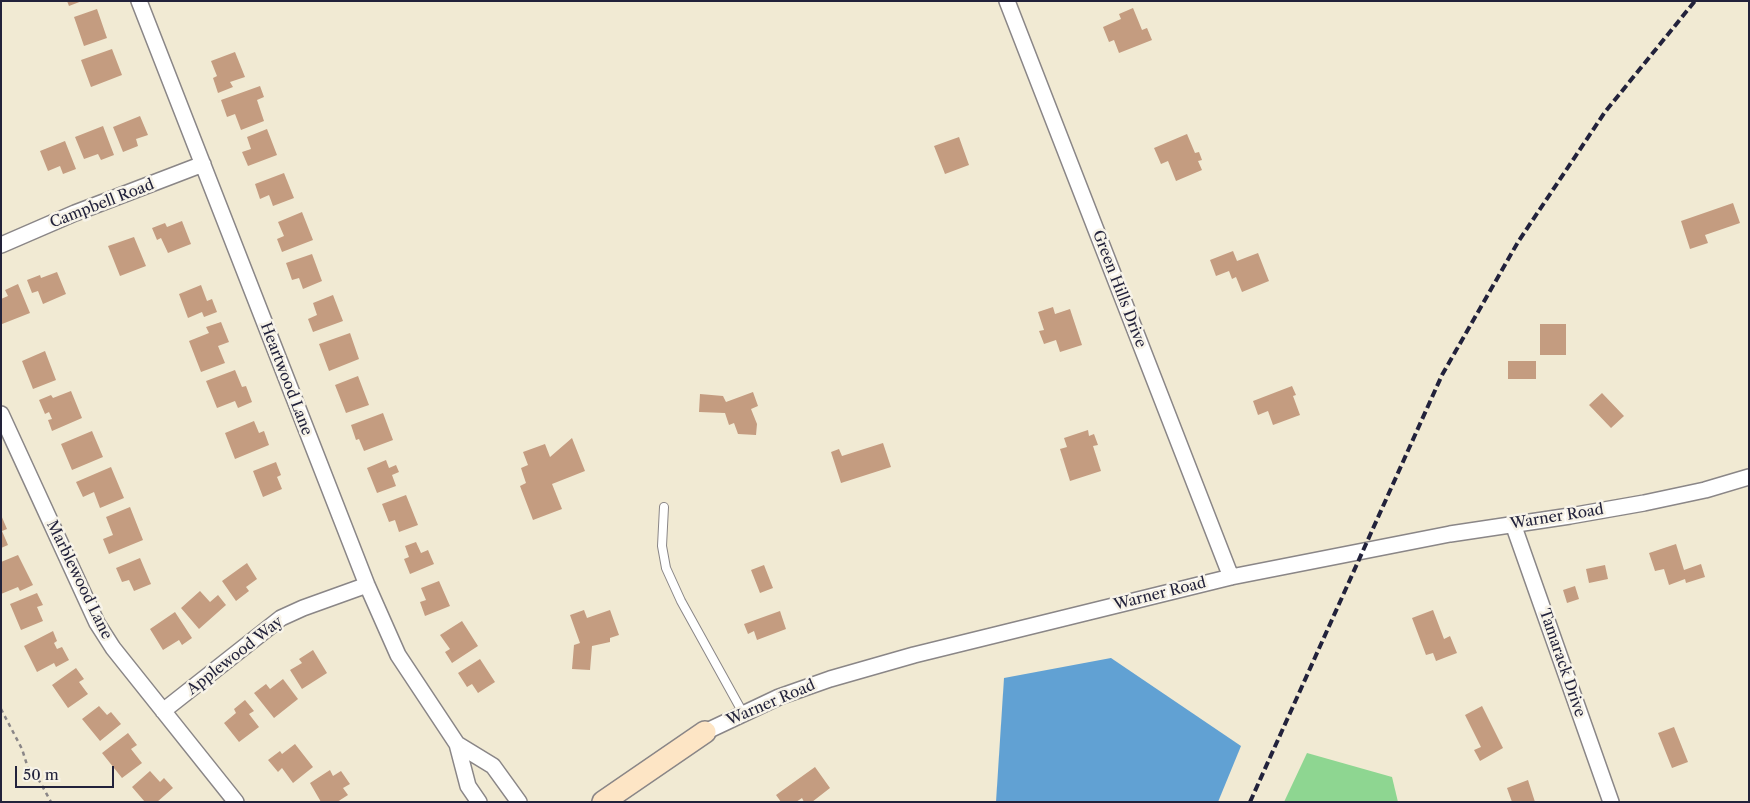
<!DOCTYPE html>
<style>
body{margin:0}
#map{position:relative;width:1750px;height:803px;overflow:hidden;background:#f1ead3;font-family:"Libre Caslon Text",serif}
canvas{display:block}
.frame{position:absolute;inset:0;border:2px solid #22223b;pointer-events:none}
.scale{position:absolute;left:15px;top:766px;width:99px;height:22px;box-sizing:border-box;border:2px solid #22223b;border-top:0;padding-left:6px;font-size:15px;line-height:18px;white-space:nowrap;color:#22223b;-webkit-text-stroke:4px #f7f3e8;paint-order:stroke}
</style>
<div id="map">
<canvas width="1750" height="803"></canvas>
<div class="frame"></div>
<div class="scale">50 m</div>
</div>
<script>
const ctx = document.querySelector('canvas').getContext('2d');
ctx.lineJoin = 'round';
function fillPath(path, color) {
  ctx.fillStyle = color;
  ctx.fill(path, 'evenodd');
}
function stroke(path, color, width, dash) {
  ctx.strokeStyle = color;
  ctx.lineWidth = width;
  ctx.lineCap = dash ? 'butt' : 'round';
  ctx.setLineDash(dash || []);
  ctx.stroke(path);
}
function label(font, color, halo, rows, align = 'center') {
  ctx.font = font + ' "Libre Caslon Text",serif';
  ctx.lineWidth = 5;
  ctx.setLineDash([]);
  ctx.textBaseline = 'middle';
  ctx.strokeStyle = halo;
  ctx.fillStyle = color;
  for (const [text, x, y, turn = 0] of rows) {
    ctx.save();
    ctx.translate(x, y);
    ctx.rotate((+turn || 0) * Math.PI / 180);
    ctx.textAlign = isNaN(turn) ? turn : align;
    if (halo) ctx.strokeText(text, 0, 0);
    ctx.fillText(text, 0, 0);
    ctx.restore();
  }
}
fillPath(new Path2D(`
 M 1307,753 L 1392,777 L 1398,802 L 1284,802 Z`), '#8ed691');
fillPath(new Path2D(`
 M 1111,658 L 1241,746 L 1218,802 L 996,802 L 1004,678 Z`), '#61a1d3');
fillPath(new Path2D(`
 M 67,1 L 82,1 L 69,6 Z
 M 1133,8 L 1142,30 L 1147,28 L 1152,40 L 1119,53 L 1114,40 L 1109,42 L 1103,27 L 1121,19 L 1119,14 Z
 M 97,9 L 107,38 L 84,46 L 74,17 Z
 M 112,49 L 122,75 L 91,87 L 81,60 Z
 M 235,52 L 245,77 L 230,82 L 233,87 L 218,93 L 213,78 L 217,76 L 211,61 Z
 M 260,86 L 264,97 L 257,100 L 264,121 L 241,130 L 235,114 L 227,117 L 221,100 Z
 M 140,116 L 148,135 L 136,139 L 138,146 L 123,152 L 113,127 Z
 M 103,126 L 114,155 L 101,160 L 98,154 L 84,159 L 75,137 Z
 M 267,129 L 277,155 L 248,166 L 242,152 L 251,149 L 247,137 Z
 M 1187,134 L 1195,153 L 1199,152 L 1202,160 L 1198,161 L 1202,170 L 1176,181 L 1168,161 L 1161,164 L 1154,148 Z
 M 959,137 L 969,165 L 945,174 L 934,146 Z
 M 65,141 L 76,169 L 63,174 L 60,166 L 48,171 L 40,151 Z
 M 284,173 L 294,198 L 273,206 L 269,195 L 260,199 L 255,184 Z
 M 1733,203 L 1740,223 L 1705,235 L 1708,243 L 1690,249 L 1681,221 Z
 M 302,212 L 313,240 L 282,252 L 277,239 L 284,236 L 278,222 Z
 M 182,221 L 191,244 L 168,253 L 161,238 L 157,240 L 152,228 L 165,223 L 167,227 Z
 M 134,237 L 146,266 L 120,276 L 108,246 Z
 M 1233,251 L 1237,261 L 1258,253 L 1269,281 L 1242,292 L 1236,277 L 1232,279 L 1229,271 L 1216,276 L 1210,260 Z
 M 312,254 L 322,281 L 303,289 L 299,278 L 292,280 L 286,263 Z
 M 57,272 L 66,294 L 43,304 L 38,291 L 32,293 L 27,280 L 40,275 L 41,278 Z
 M 18,284 L 30,313 L 2,324 L 1,299 L 8,296 L 5,290 Z
 M 201,285 L 207,301 L 212,299 L 217,312 L 204,317 L 202,312 L 188,318 L 179,294 Z
 M 333,295 L 343,321 L 313,332 L 308,319 L 317,315 L 313,303 Z
 M 1053,307 L 1055,314 L 1070,309 L 1082,345 L 1060,352 L 1056,340 L 1044,344 L 1039,331 L 1044,330 L 1038,312 Z
 M 221,322 L 229,342 L 218,346 L 225,363 L 201,372 L 189,341 L 209,333 L 206,327 Z
 M 1540,324 L 1566,324 L 1566,355 L 1540,355 Z
 M 350,333 L 359,359 L 329,371 L 319,344 Z
 M 45,351 L 56,380 L 33,389 L 22,361 Z
 M 1508,361 L 1536,361 L 1536,379 L 1508,379 Z
 M 235,370 L 242,387 L 246,386 L 252,402 L 238,408 L 235,401 L 217,408 L 206,381 Z
 M 358,376 L 369,405 L 346,413 L 335,385 Z
 M 1292,386 L 1296,395 L 1293,396 L 1300,415 L 1273,425 L 1268,411 L 1258,415 L 1253,401 Z
 M 71,391 L 82,418 L 52,431 L 48,420 L 52,419 L 49,412 L 45,414 L 39,400 L 51,395 L 53,398 Z
 M 753,392 L 758,406 L 751,409 L 757,424 L 756,435 L 738,434 L 734,423 L 729,425 L 725,413 L 699,412 L 700,394 L 723,396 L 726,402 Z
 M 1602,393 L 1624,416 L 1611,428 L 1589,405 Z
 M 383,413 L 393,440 L 364,451 L 359,439 L 356,440 L 351,425 Z
 M 254,421 L 259,433 L 264,431 L 269,445 L 235,459 L 225,433 Z
 M 1088,430 L 1089,436 L 1094,434 L 1098,445 L 1093,446 L 1101,471 L 1070,481 L 1060,449 L 1067,447 L 1064,438 Z
 M 92,431 L 103,457 L 72,470 L 61,444 Z
 M 572,438 L 585,471 L 552,484 L 562,509 L 533,520 L 520,486 L 526,483 L 521,468 L 528,465 L 523,452 L 545,444 L 550,457 Z
 M 883,443 L 891,467 L 841,483 L 831,452 L 839,449 L 842,456 Z
 M 386,460 L 389,468 L 396,465 L 399,472 L 392,475 L 396,486 L 377,493 L 367,468 Z
 M 276,462 L 281,475 L 277,477 L 282,489 L 263,497 L 253,471 Z
 M 111,467 L 124,498 L 100,508 L 94,492 L 83,497 L 76,482 Z
 M 406,495 L 418,525 L 399,532 L 395,520 L 389,522 L 382,504 Z
 M 130,507 L 143,540 L 109,554 L 103,539 L 113,535 L 106,517 Z
 M 1,515 L 7,529 L 2,531 L 8,545 L 1,548 Z
 M 416,542 L 421,553 L 428,550 L 434,564 L 410,574 L 404,559 L 409,557 L 405,546 Z
 M 1676,544 L 1684,570 L 1701,564 L 1705,577 L 1686,583 L 1685,579 L 1669,585 L 1664,569 L 1655,571 L 1649,553 Z
 M 18,555 L 33,585 L 20,591 L 18,587 L 1,594 L 1,562 Z
 M 140,558 L 151,584 L 134,591 L 129,580 L 122,582 L 116,568 Z
 M 247,563 L 257,579 L 246,587 L 249,591 L 236,601 L 222,581 Z
 M 764,565 L 773,588 L 760,593 L 751,570 Z
 M 1605,565 L 1608,579 L 1589,583 L 1586,569 Z
 M 439,581 L 450,606 L 425,616 L 420,602 L 426,600 L 421,588 Z
 M 1575,586 L 1579,599 L 1567,603 L 1563,590 Z
 M 200,591 L 210,602 L 218,595 L 226,605 L 199,629 L 181,608 Z
 M 37,593 L 43,605 L 37,607 L 43,621 L 21,630 L 10,604 Z
 M 584,610 L 587,618 L 610,610 L 619,635 L 610,638 L 610,642 L 592,646 L 590,670 L 572,669 L 574,645 L 580,643 L 570,615 Z
 M 1433,610 L 1444,639 L 1450,636 L 1457,653 L 1436,661 L 1433,653 L 1426,655 L 1412,618 Z
 M 780,611 L 786,629 L 757,640 L 754,631 L 748,634 L 744,624 Z
 M 175,612 L 192,638 L 182,645 L 179,640 L 163,650 L 150,629 Z
 M 462,621 L 478,646 L 452,663 L 445,652 L 450,649 L 440,635 Z
 M 53,631 L 57,641 L 54,643 L 57,649 L 62,647 L 69,660 L 56,667 L 54,663 L 37,672 L 24,646 Z
 M 313,650 L 327,673 L 302,689 L 290,670 L 302,663 L 299,659 Z
 M 480,659 L 495,682 L 478,693 L 472,684 L 467,687 L 458,673 Z
 M 76,668 L 84,679 L 79,682 L 88,694 L 68,708 L 52,685 Z
 M 283,679 L 298,699 L 274,718 L 254,693 L 266,684 L 270,689 Z
 M 245,700 L 254,711 L 249,714 L 259,727 L 239,742 L 224,723 L 236,713 L 234,709 Z
 M 99,706 L 107,715 L 111,712 L 121,724 L 100,741 L 82,719 Z
 M 1482,706 L 1503,748 L 1480,761 L 1474,750 L 1481,747 L 1465,715 Z
 M 1674,727 L 1688,762 L 1672,768 L 1658,733 Z
 M 128,733 L 137,745 L 131,749 L 142,763 L 122,778 L 102,753 Z
 M 295,744 L 313,767 L 293,783 L 282,768 L 278,772 L 268,760 L 280,751 L 282,754 Z
 M 815,767 L 830,788 L 812,802 L 804,802 L 802,798 L 796,802 L 781,802 L 776,795 Z
 M 330,770 L 333,776 L 341,771 L 350,784 L 343,788 L 348,795 L 337,802 L 321,802 L 310,783 Z
 M 150,771 L 160,782 L 164,778 L 173,788 L 157,802 L 145,802 L 132,787 Z
 M 1528,780 L 1535,802 L 1512,802 L 1507,788 Z`), '#c49c80');
const lane = new Path2D(`
 M 664,507 L 662,546 L 666,568 L 681,601 L 743,713`);
const street = new Path2D(`
 M 139,1 L 367,585 L 398,655 L 457,744 L 468,786 L 479,802
 M 1007,1 L 1231,577
 M 1,245 L 75,213 L 203,164
 M 1,414 L 97,623 L 113,648 L 236,802
 M 1513,524 L 1611,802
 M 163,711 L 281,618 L 303,608 L 367,585
 M 705,732 L 779,697 L 830,679 L 914,655 L 1231,577 L 1450,534 L 1570,516 L 1644,503 L 1705,490 L 1749,477
 M 457,744 L 493,766 L 519,802`);
const secondary = new Path2D(`
 M 603,802 L 705,732`);
stroke(lane, '#8a8687', 10);
stroke(street, '#8a8687', 18);
stroke(secondary, '#8a8687', 24);
stroke(new Path2D(`
 M 1,709 L 22,749 L 28,768 L 40,782 L 51,802`), '#8a8687', 2.5, [4, 4]);
stroke(lane, '#fff', 8);
stroke(street, '#fff', 15);
stroke(secondary, '#fde5c5', 21);
stroke(new Path2D(`
 M 1250,802 L 1442,375 L 1518,242 L 1605,112 L 1695,1`), '#22223b', 4, [8, 4]);
label('15px', '#22223b', '#f7f3e8', [
 ["Campbell Road",102,204,-21],
 ["Green Hills Drive",1119,289,69],
 ["Heartwood Lane",286,379,69],
 ["Warner Road",1557,517,-9],
 ["Marblewood Lane",79,580,64],
 ["Warner Road",1160,594,-14],
 ["Applewood Way",235,656,-38],
 ["Tamarack Drive",1562,663,71],
 ["Warner Road",771,703,-23]
]);
</script>
